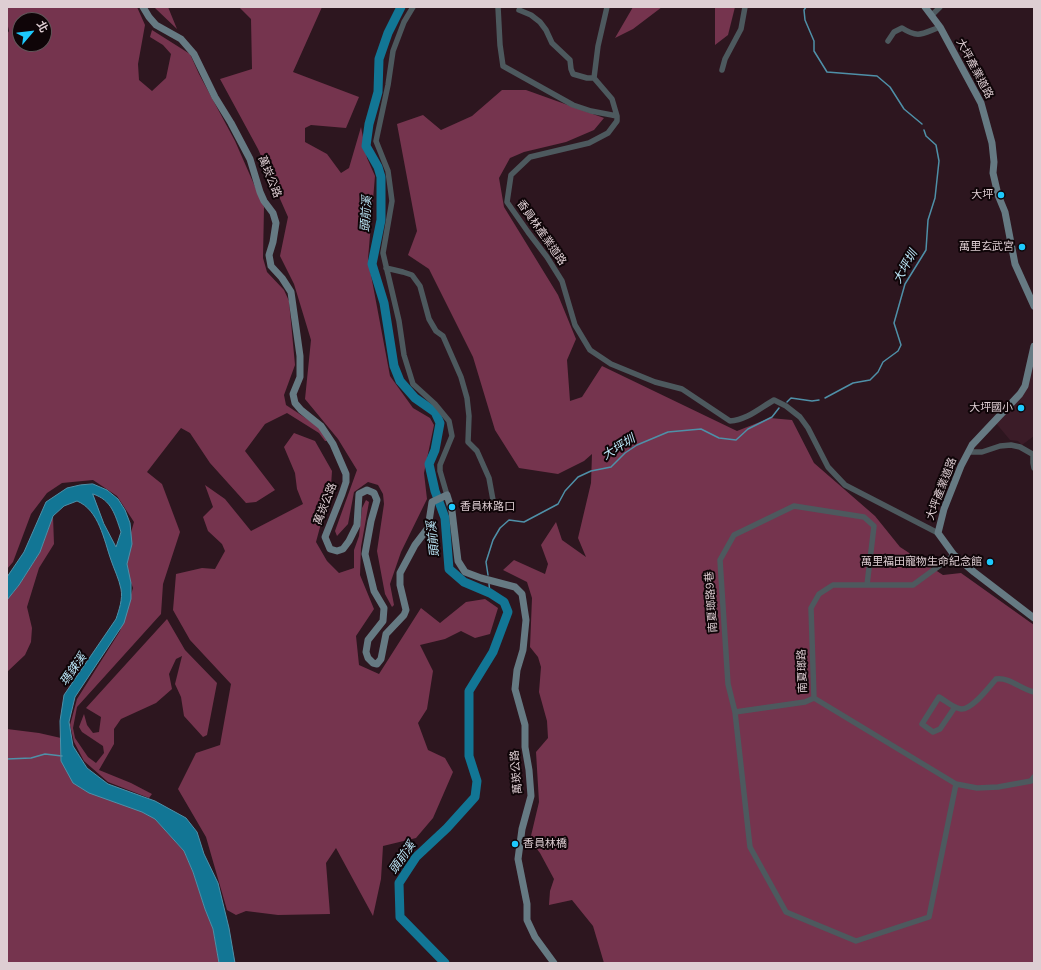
<!DOCTYPE html>
<meta charset="utf-8">
<style>
body{margin:0}
#map{position:relative;width:1041px;height:970px;overflow:hidden;background:#2d161f;font-family:"Nunito Sans","Noto Sans TC",sans-serif}
canvas{display:block}
.frame{position:absolute;inset:0;border:8px solid #deced3;pointer-events:none}
.north{position:absolute;left:12px;top:12px;width:40px;height:40px;box-sizing:border-box;background:#0f0508;border:1px solid #625559;border-radius:50%;rotate:62deg;font-size:11px;font-weight:700;line-height:16px;text-align:center;color:#deced3}
.north::after{content:'';display:block;margin:auto;width:14px;height:18px;background:#1dc9fd;clip-path:polygon(50% 0,100% 100%,50% 72%,0 100%)}
</style>
<div id="map">
<canvas width="1041" height="970"></canvas>
<div class="frame"></div>
<div class="north">北</div>
</div>
<script>
const ctx = document.querySelector('canvas').getContext('2d');
ctx.lineJoin = 'round';
function fillPath(path, color) {
  ctx.fillStyle = color;
  ctx.fill(path, 'evenodd');
}
function stroke(path, color, width, dash) {
  ctx.strokeStyle = color;
  ctx.lineWidth = width;
  ctx.lineCap = dash ? 'butt' : 'round';
  ctx.setLineDash(dash || []);
  ctx.stroke(path);
}
function label(font, color, halo, rows, align = 'center') {
  ctx.font = font + ' "Nunito Sans","Noto Sans TC",sans-serif';
  ctx.lineWidth = 4;
  ctx.setLineDash([]);
  ctx.textBaseline = 'middle';
  ctx.strokeStyle = halo;
  ctx.fillStyle = color;
  for (const [text, x, y, turn = 0] of rows) {
    ctx.save();
    ctx.translate(x, y);
    ctx.rotate((+turn || 0) * Math.PI / 180);
    ctx.textAlign = isNaN(turn) ? turn : align;
    if (halo) ctx.strokeText(text, 0, 0);
    ctx.fillText(text, 0, 0);
    ctx.restore();
  }
}
fillPath(new Path2D(`
 M 1034,356 L 1034,436 L 1022,445 L 1018,441 L 1010,440 L 995,422 L 1023,394 Z`), '#3b1c28');
fillPath(new Path2D(`
 M 7,7 L 137,7 L 145,25 L 138,64 L 139,80 L 152,91 L 166,78 L 171,54 L 163,45 L 150,37 L 152,30 L 190,54 L 199,74 L 235,141 L 264,207 L 263,258 L 267,272 L 284,290 L 289,301 L 295,365 L 284,395 L 286,405 L 319,427 L 327,441 L 325,441 L 319,433 L 287,413 L 265,424 L 245,451 L 275,490 L 256,502 L 246,503 L 210,463 L 190,433 L 181,428 L 147,472 L 162,484 L 180,532 L 163,584 L 161,614 L 77,707 L 73,728 L 75,738 L 88,757 L 96,763 L 104,753 L 103,746 L 82,732 L 79,727 L 84,714 L 87,725 L 93,733 L 99,732 L 101,717 L 86,708 L 167,619 L 185,650 L 217,683 L 207,735 L 203,737 L 184,716 L 181,697 L 175,684 L 182,656 L 176,659 L 169,674 L 172,689 L 156,703 L 121,719 L 114,729 L 114,744 L 99,770 L 131,783 L 152,794 L 149,798 L 108,782 L 84,761 L 74,742 L 70,725 L 77,699 L 120,631 L 133,588 L 123,560 L 134,522 L 117,496 L 93,480 L 62,483 L 47,493 L 31,514 L 13,562 L 7,569 L 7,34 L 9,31 L 7,22 ZM 20,20 L 44,20 L 44,44 L 20,44 Z
 M 154,7 L 168,7 L 177,29 L 156,9 Z
 M 239,7 L 322,7 L 293,72 L 359,97 L 346,128 L 311,125 L 305,128 L 305,142 L 327,154 L 341,173 L 349,168 L 361,127 L 367,158 L 375,176 L 368,259 L 390,376 L 413,408 L 430,418 L 434,425 L 424,473 L 427,499 L 401,552 L 390,584 L 394,605 L 392,607 L 385,594 L 377,551 L 384,504 L 383,494 L 378,485 L 368,482 L 354,492 L 348,524 L 337,536 L 335,531 L 357,470 L 338,439 L 305,399 L 311,340 L 294,284 L 280,256 L 288,217 L 258,149 L 220,79 L 252,69 L 251,19 Z
 M 633,7 L 662,7 L 633,29 L 615,38 Z
 M 715,7 L 735,7 L 728,35 L 715,45 Z
 M 502,90 L 526,90 L 604,118 L 594,130 L 566,142 L 524,152 L 510,158 L 499,178 L 504,207 L 558,295 L 576,339 L 567,360 L 570,401 L 582,397 L 602,366 L 737,431 L 770,418 L 792,420 L 814,463 L 875,516 L 900,547 L 943,575 L 961,573 L 1034,625 L 1034,963 L 604,963 L 593,926 L 572,900 L 549,905 L 550,891 L 554,879 L 540,853 L 530,840 L 539,802 L 536,752 L 548,738 L 547,721 L 539,692 L 541,667 L 538,657 L 530,647 L 532,598 L 527,582 L 503,570 L 514,560 L 545,574 L 548,564 L 541,545 L 556,522 L 562,540 L 586,557 L 578,538 L 591,483 L 592,454 L 584,461 L 558,474 L 519,468 L 495,430 L 473,357 L 429,269 L 408,255 L 417,231 L 397,124 L 423,115 L 441,130 L 472,116 Z
 M 294,433 L 315,441 L 332,471 L 331,486 L 316,542 L 327,561 L 339,573 L 354,568 L 354,550 L 359,536 L 362,508 L 366,500 L 369,502 L 361,547 L 360,575 L 374,609 L 356,636 L 359,665 L 379,674 L 421,608 L 440,623 L 466,602 L 485,599 L 498,608 L 490,634 L 475,638 L 461,631 L 445,639 L 420,645 L 433,671 L 427,709 L 418,723 L 428,750 L 445,758 L 453,772 L 433,818 L 416,838 L 383,846 L 381,879 L 373,916 L 336,848 L 326,863 L 330,914 L 278,915 L 246,911 L 236,915 L 227,910 L 206,837 L 178,789 L 196,753 L 220,745 L 231,684 L 190,640 L 173,610 L 176,574 L 202,568 L 215,569 L 225,551 L 222,544 L 208,531 L 203,517 L 213,507 L 205,485 L 225,499 L 251,531 L 303,504 L 297,489 L 295,473 L 284,447 Z
 M 53,516 L 54,544 L 39,568 L 27,607 L 32,628 L 31,642 L 25,655 L 7,672 L 7,600 L 19,585 L 40,552 Z
 M 7,729 L 39,733 L 61,738 L 61,761 L 155,819 L 184,851 L 193,872 L 205,909 L 213,929 L 219,963 L 7,963 Z`), '#75344e');
const water = new Path2D(`
 M 93,484 L 107,490 L 118,499 L 125,510 L 130,523 L 132,544 L 127,564 L 131,583 L 131,599 L 124,623 L 75,697 L 69,722 L 73,746 L 87,768 L 108,784 L 155,801 L 186,818 L 197,832 L 204,854 L 218,883 L 229,928 L 235,963 L 219,963 L 213,929 L 205,909 L 193,872 L 184,851 L 155,819 L 142,812 L 89,793 L 73,783 L 61,761 L 60,721 L 64,695 L 116,619 C 119,610 123,599 121,589 C 119,579 114,569 111,560 C 104,540 99,510 77,501 L 64,506 L 53,516 L 40,552 L 19,585 L 7,600 L 7,577 L 24,552 L 46,502 L 67,488 L 80,485 ZM 93,494 C 112,500 115,515 121,532 L 116,547 L 104,524 Z`);
fillPath(water, '#127695');
stroke(water, '#4f90a8', 1);
stroke(new Path2D(`
 M 806,7 L 804,10 L 805,20 L 814,41 L 814,51 L 827,72 L 877,76 L 890,87 L 904,109 L 922,124
 M 825,398 L 853,383 L 870,380 L 878,372 L 883,362 L 898,351 L 901,345 L 894,323 L 905,284 L 926,250 L 928,220 L 935,198 L 939,161 L 936,145 L 926,136 L 924,130
 M 787,402 L 791,398 L 812,401 L 819,400
 M 488,575 L 486,562 L 493,540 L 500,528 L 509,520 L 524,522 L 558,504 L 565,491 L 578,477 L 591,471 L 611,467 L 625,453 L 637,445 L 668,432 L 701,429 L 719,438 L 736,440 L 748,429 L 772,417 L 779,408
 M 489,584 L 490,593
 M 7,759 L 31,758 L 45,754 L 62,756`), '#4f90a8', 1.5);
stroke(new Path2D(`
 M 401,7 L 388,33 L 379,59 L 378,92 L 369,124 L 366,146 L 378,167 L 381,177 L 381,220 L 372,264 L 384,303 L 394,366 L 400,381 L 415,398 L 435,412 L 440,423 L 435,450 L 429,464 L 435,491 L 445,518 L 449,569 L 464,582 L 490,593 L 504,602 L 508,612 L 493,652 L 469,691 L 469,756 L 477,781 L 475,797 L 447,828 L 416,857 L 399,883 L 400,917 L 445,963`), '#127695', 9);
stroke(new Path2D(`
 M 413,7 L 404,22 L 393,51 L 388,85 L 376,141 L 388,171 L 392,201 L 383,253 L 399,321 L 404,355 L 413,384 L 435,404 L 449,421 L 452,436 L 440,465 L 440,471 L 447,495
 M 498,7 L 500,45 L 503,66 L 573,105 L 591,111 L 617,116 L 617,121 L 608,133 L 589,143 L 530,157 L 511,175 L 507,202 L 528,232 L 547,257 L 562,281 L 575,325 L 590,350 L 611,364 L 655,382 L 682,389 L 730,421 C 747,420 760,408 774,400 L 786,406 L 800,417 L 808,428 L 828,467 L 845,485 L 938,533
 M 607,7 L 598,46 L 594,78 L 612,99 L 617,116
 M 519,10 L 531,15 L 540,22 L 546,30 L 552,43 L 570,60 L 571,69 L 573,74 L 587,78 L 594,78
 M 932,15 L 940,7
 M 888,41 L 894,32 L 902,28 C 919,39 923,33 940,27
 M 722,70 L 725,59 L 741,29 L 745,7
 M 386,268 L 403,272 L 412,275 L 420,286 L 429,319 L 436,331 L 443,336 L 461,377 L 467,398 L 469,416 L 468,442 L 477,451 L 489,478 L 493,500
 M 969,452 L 982,452 L 1000,446 L 1011,445 L 1020,447 L 1034,455
 M 1033,456 L 1033,463 L 1034,468
 M 954,555 L 913,585 L 833,585 L 819,594 L 811,608 L 814,698 L 956,784 L 977,788 L 998,787 L 1031,781 L 1034,777
 M 814,698 L 805,702 L 735,712 L 750,847 L 786,912 L 856,941 L 929,917 L 956,784
 M 955,707 L 940,729 L 933,732 L 922,724 L 939,697 C 946,701 953,708 961,709 C 972,710 989,687 996,679 C 1010,677 1020,689 1034,692
 M 735,712 L 728,684 L 720,560 L 734,535 L 794,506 L 864,517 L 874,526 L 867,585`), '#4d595e', 5.5);
stroke(new Path2D(`
 M 143,7 L 149,17 L 156,25 L 181,39 L 194,54 L 215,97 L 231,123 L 250,159 L 260,192 L 264,201 L 273,213 L 276,223 L 273,242 L 269,255 L 271,266 L 282,278 L 291,292 L 300,356 L 300,377 L 293,394 L 295,403 L 301,410 L 321,426 L 333,444 L 346,474 L 346,482 L 342,494 L 325,537 L 330,549 L 337,551 L 343,549 L 349,541 L 357,525 L 359,494 L 367,490 L 374,493 L 377,500 L 371,521 L 365,554 L 374,591 L 384,608 L 383,621 L 368,640 L 366,652 L 368,658 L 373,663 L 377,664 L 381,659 L 386,634 L 404,615 L 406,610 L 400,585 L 400,573 L 415,545 L 428,528 L 432,502 L 447,495 L 452,511 L 458,561 L 465,572 L 481,578 L 515,587 L 522,594 L 526,620 L 523,650 L 517,670 L 515,689 L 525,725 L 525,747 L 529,770 L 531,796 L 522,829 L 518,859 L 527,904 L 527,920 L 535,937 L 554,963
 M 925,7 L 940,27 L 981,103 L 992,143 L 994,162 L 993,173 L 996,186 L 998,195 L 1005,212 L 1015,264 L 1034,306
 M 1034,346 L 1025,386 L 1020,394 L 972,445 L 961,466 L 944,509 L 938,533 L 954,555 L 974,572 L 1034,618`), '#667a83', 7);
for (const [x, y, r, color] of [
 [1001,195,4,"#1dc9fd"],
 [1022,247,4,"#1dc9fd"],
 [1021,408,4,"#1dc9fd"],
 [452,507,4,"#1dc9fd"],
 [990,562,4,"#1dc9fd"],
 [515,844,4,"#1dc9fd"]
]) {
  const dot = new Path2D();
  dot.arc(x, y, r, 0, 2 * Math.PI);
  ctx.fillStyle = color;
  ctx.fill(dot);
  stroke(dot, '#0f0508', 1.5);
}
label('11px', '#deced3', '#0f0508', [
 ["大坪產業道路",974,69,62],
 ["萬崁公路",269,177,68],
 ["香員林產業道路",541,233,55],
 ["大坪產業道路",942,489,-69],
 ["萬崁公路",326,504,-69],
 ["南夏瑯路9巷",712,602,-94],
 ["南夏瑯路",803,671,-92],
 ["萬崁公路",517,772,-95]
]);
label('11px', '#deced3', '#0f0508', [
 ["大坪",993,195],
 ["萬里玄武宮",1014,247],
 ["大坪國小",1013,408],
 ["香員林路口",460,507,"left"],
 ["萬里福田寵物生命紀念館",982,562],
 ["香員林橋",523,844,"left"]
], 'right');
label('italic 12px', '#bae5f6', '#0f0508', [
 ["頭前溪",367,214,-86],
 ["大坪圳",906,267,-61],
 ["大坪圳",619,448,-32],
 ["頭前溪",434,539,-96],
 ["瑪鋉溪",74,670,-55],
 ["頭前溪",403,858,-55]
]);
</script>
